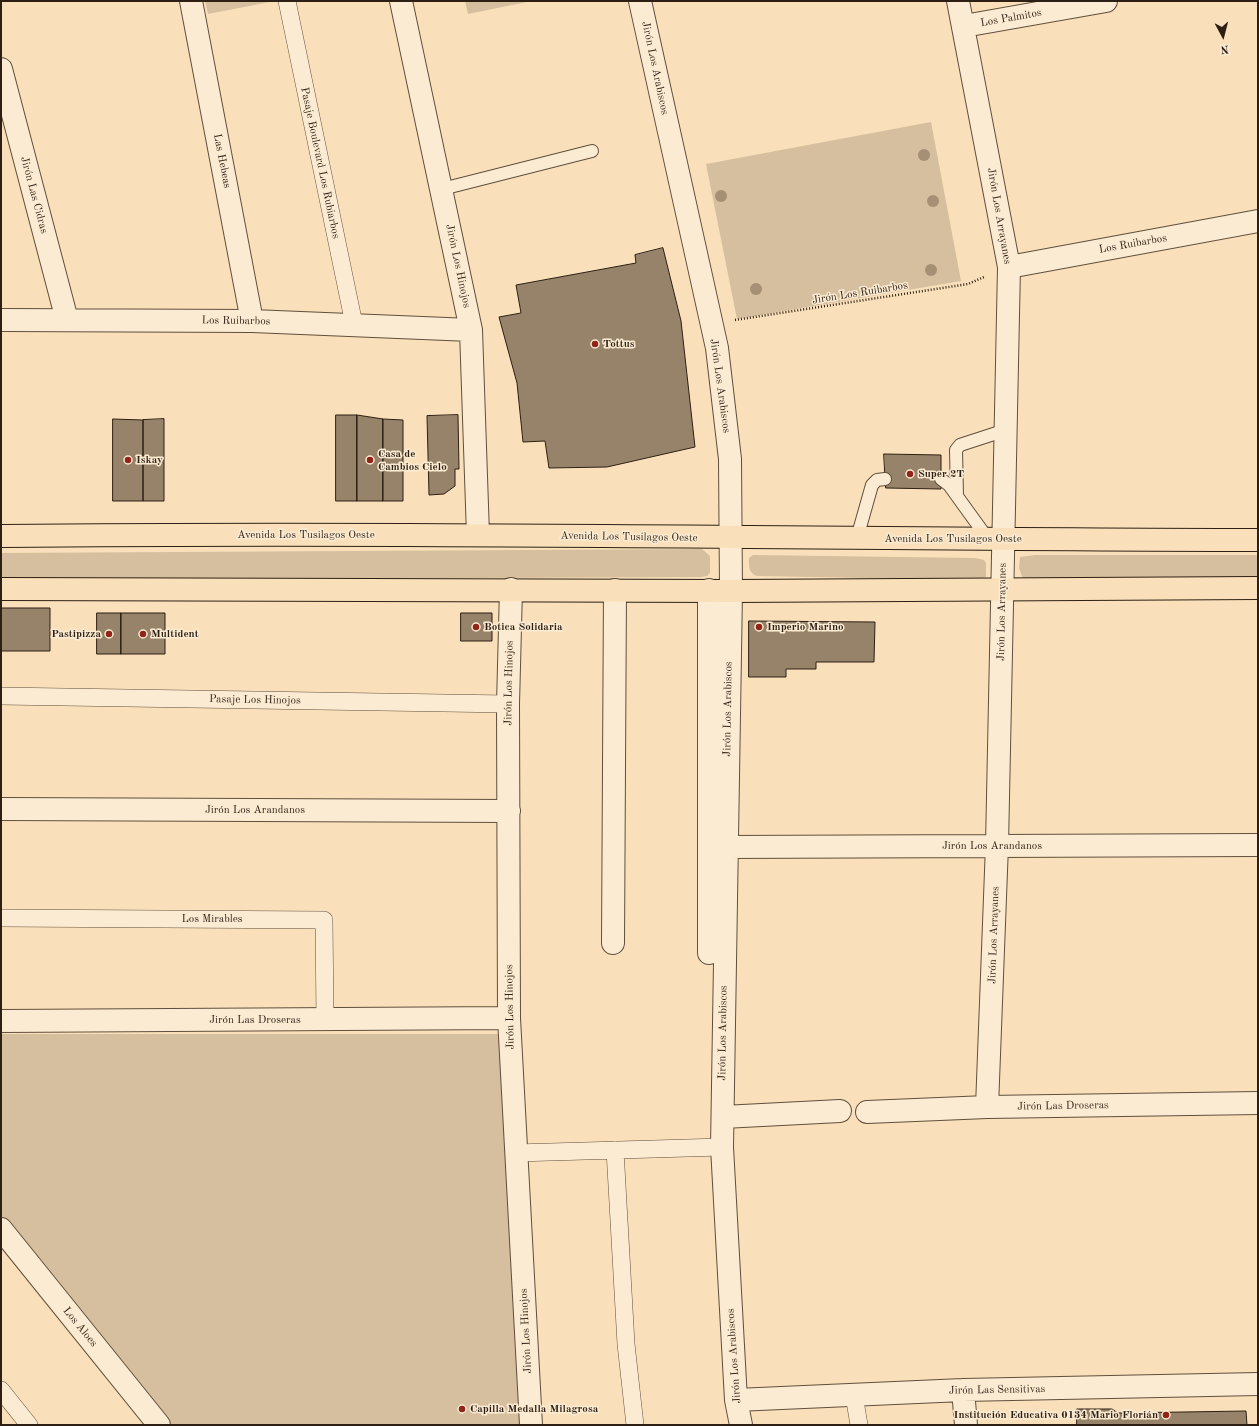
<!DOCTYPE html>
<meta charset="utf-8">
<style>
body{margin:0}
#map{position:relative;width:1259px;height:1426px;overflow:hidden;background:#f9e0ba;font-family:"Old Standard TT",serif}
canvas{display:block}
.frame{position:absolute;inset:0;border:2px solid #2d1f13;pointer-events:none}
.north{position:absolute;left:1203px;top:16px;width:40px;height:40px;-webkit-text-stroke:3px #fbebd2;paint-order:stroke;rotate:173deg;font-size:11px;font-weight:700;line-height:16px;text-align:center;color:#2d1f13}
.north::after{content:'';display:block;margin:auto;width:14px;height:18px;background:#2d1f13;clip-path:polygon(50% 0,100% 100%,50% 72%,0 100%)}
</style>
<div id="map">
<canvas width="1259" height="1426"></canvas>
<div class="frame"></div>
<div class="north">N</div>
</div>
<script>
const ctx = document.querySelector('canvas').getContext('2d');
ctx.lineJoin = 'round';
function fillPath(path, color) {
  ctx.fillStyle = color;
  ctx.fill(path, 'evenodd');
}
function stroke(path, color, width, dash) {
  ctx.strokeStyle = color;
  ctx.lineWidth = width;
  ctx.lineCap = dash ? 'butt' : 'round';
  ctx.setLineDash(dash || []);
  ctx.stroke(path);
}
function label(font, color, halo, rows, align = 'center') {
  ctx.font = font + ' "Old Standard TT",serif';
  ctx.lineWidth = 3;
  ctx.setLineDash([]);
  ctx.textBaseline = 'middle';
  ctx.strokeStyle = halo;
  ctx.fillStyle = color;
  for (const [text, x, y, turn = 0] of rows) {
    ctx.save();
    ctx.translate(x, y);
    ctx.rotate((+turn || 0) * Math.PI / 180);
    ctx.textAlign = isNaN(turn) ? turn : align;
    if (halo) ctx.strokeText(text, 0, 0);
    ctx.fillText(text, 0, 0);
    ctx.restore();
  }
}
fillPath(new Path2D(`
 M 205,1 L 275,1 L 208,14 Z
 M 465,1 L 527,1 L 527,2 L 468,14 Z
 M 931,122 L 961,281 L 737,319 L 706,164 Z
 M 702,549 L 710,556 L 710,573 L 707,576 L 701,577 L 1,580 L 1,553 Z
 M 753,555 L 975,558 L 984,560 L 986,563 L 986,577 L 983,579 L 978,580 L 757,576 C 748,573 749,566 749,558 Z
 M 1035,555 L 1258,555 L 1258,579 L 1023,579 L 1019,568 L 1020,557 Z
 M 1,1034 L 499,1034 L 521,1425 L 171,1425 L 1,1215 Z`), '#d6bf9e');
const building = new Path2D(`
 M 663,248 L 681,321 L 695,447 L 607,467 L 549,468 L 545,441 L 523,442 L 517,383 L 499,317 L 521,313 L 516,285 L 636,263 L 635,255 Z
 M 336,415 L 357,415 L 357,501 L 336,501 Z
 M 357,415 L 383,419 L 383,501 L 357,501 Z
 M 458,415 L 459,469 L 455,469 L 455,486 L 444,494 L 429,495 L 427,416 Z
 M 113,419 L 143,420 L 143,501 L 113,501 Z
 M 164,419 L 164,501 L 143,501 L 143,420 Z
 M 383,419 L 403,420 L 403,501 L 383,501 Z
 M 884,454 L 941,455 L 941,489 L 886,488 Z
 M 1,608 L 50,608 L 50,651 L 1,651 Z
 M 97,613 L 121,613 L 121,654 L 97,654 Z
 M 121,613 L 165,613 L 165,654 L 121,654 Z
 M 461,613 L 492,613 L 492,641 L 461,641 Z
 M 749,621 L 875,622 L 874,662 L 816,662 L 816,669 L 786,669 L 786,677 L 749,677 Z
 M 1077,1409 L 1112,1409 L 1118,1413 L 1246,1411 L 1247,1425 L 1077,1425 Z`);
fillPath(building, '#97836a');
stroke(building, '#2d1f13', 1);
const service = new Path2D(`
 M 442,189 L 592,151
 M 941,479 L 949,485 L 988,539
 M 957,496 L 956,450 L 960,445 L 1006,430
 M 857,538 L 872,485 L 877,480 L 885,479`);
const pedestrian = new Path2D(`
 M 287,1 L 354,324
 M 1,696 L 508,704
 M 1,918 L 324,920 L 325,1019
 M 615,1150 L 626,1344 L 635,1425
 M 516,1153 L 722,1147
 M 1,1390 L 29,1425
 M 854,1395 L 859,1425`);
const minor = new Path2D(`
 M 191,1 L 252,321
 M 401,1 L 471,330 L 478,535
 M 640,1 L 717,348 L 730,459 L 731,591 L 722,1147 L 736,1400 L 741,1425
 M 958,1 L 1009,267 L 997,845 L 987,1107
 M 964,26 L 1106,1
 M 1,69 L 67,320
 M 1009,267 L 1258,221
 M 1,320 L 252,321 L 471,330
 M 511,589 L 508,704 L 509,1018 L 531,1425
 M 1,809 L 509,811
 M 725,847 L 1258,845
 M 613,943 L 615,590
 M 709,953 L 709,590
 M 1,1021 L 509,1018
 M 867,1112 L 987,1107 L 1258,1103
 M 723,1117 L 840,1111
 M 1,1229 L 159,1425
 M 963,1390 L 966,1425
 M 736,1400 L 963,1390 L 1258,1384`);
const primary = new Path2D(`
 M 1,536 C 420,532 839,539 1258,540
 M 1,589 L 731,591 L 1258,588`);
stroke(service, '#604f3d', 14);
stroke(pedestrian, '#604f3d', 18);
stroke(minor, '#604f3d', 24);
stroke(primary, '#2d1f13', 24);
stroke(new Path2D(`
 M 735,320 L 968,284 L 984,277`), '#2d1f13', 2.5, [1, 2]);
stroke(service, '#fbebd2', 12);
stroke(pedestrian, '#fbebd2', 17);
stroke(minor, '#fbebd2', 22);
stroke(primary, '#f9e0ba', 22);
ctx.fillStyle = '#a59075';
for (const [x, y] of [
 [924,155],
 [721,196],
 [933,201],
 [931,270],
 [756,289]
]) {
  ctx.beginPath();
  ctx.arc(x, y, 6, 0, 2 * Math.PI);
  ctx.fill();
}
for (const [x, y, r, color] of [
 [595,344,4,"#8f2418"],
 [128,460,4,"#8f2418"],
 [370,460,4,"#8f2418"],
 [910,474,4,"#8f2418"],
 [476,627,4,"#8f2418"],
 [759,627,4,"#8f2418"],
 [109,634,4,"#8f2418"],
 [143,634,4,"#8f2418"],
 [462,1409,4,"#8f2418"],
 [1166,1415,4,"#8f2418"]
]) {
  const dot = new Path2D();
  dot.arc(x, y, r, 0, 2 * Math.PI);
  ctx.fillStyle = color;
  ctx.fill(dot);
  stroke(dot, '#fbebd2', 1.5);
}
label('11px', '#2d1f13', '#fbebd2', [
 ["Los Palmitos",1011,18,-10],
 ["Jirón Los Arabiscos",655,68,78],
 ["Las Hebeas",222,161,79],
 ["Pasaje Boulevard Los Rubiarbos",320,163,78],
 ["Jirón Las Cidras",34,195,75],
 ["Jirón Los Arrayanes",999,216,80],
 ["Los Ruibarbos",1133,244,-10],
 ["Jirón Los Hinojos",458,266,78],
 ["Jirón Los Ruibarbos",860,293,-9],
 ["Los Ruibarbos",236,321,1],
 ["Jirón Los Arabiscos",720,386,82],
 ["Avenida Los Tusilagos Oeste",306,535],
 ["Avenida Los Tusilagos Oeste",629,537,1],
 ["Avenida Los Tusilagos Oeste",953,539],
 ["Jirón Los Arrayanes",1002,612,-89],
 ["Jirón Los Hinojos",509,683,-89],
 ["Pasaje Los Hinojos",255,700,1],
 ["Jirón Los Arabiscos",728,709,-89],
 ["Jirón Los Arandanos",255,810],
 ["Jirón Los Arandanos",992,846],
 ["Los Mirables",212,919],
 ["Jirón Los Arrayanes",994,935,-88],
 ["Jirón Los Hinojos",510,1007,-91],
 ["Jirón Las Droseras",255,1020],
 ["Jirón Los Arabiscos",723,1033,-89],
 ["Jirón Las Droseras",1063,1106,-1],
 ["Los Aloes",80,1327,51],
 ["Jirón Los Hinojos",526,1331,-93],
 ["Jirón Los Arabiscos",734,1356,-94],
 ["Jirón Las Sensitivas",997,1390,-1]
]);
label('bold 11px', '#2d1f13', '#fbebd2', [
 ["Tottus",603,344],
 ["Casa de",378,454],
 ["Cambios Cielo",378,467],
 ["Iskay",136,460],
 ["Super 2T",918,474],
 ["Botica Solidaria",484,627],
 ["Imperio Marino",767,627],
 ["Pastipizza",101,634,"right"],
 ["Multident",151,634],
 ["Capilla Medalla Milagrosa",470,1409],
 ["Institución Educativa 0134 Mario Florián",1158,1415,"right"]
], 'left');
</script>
